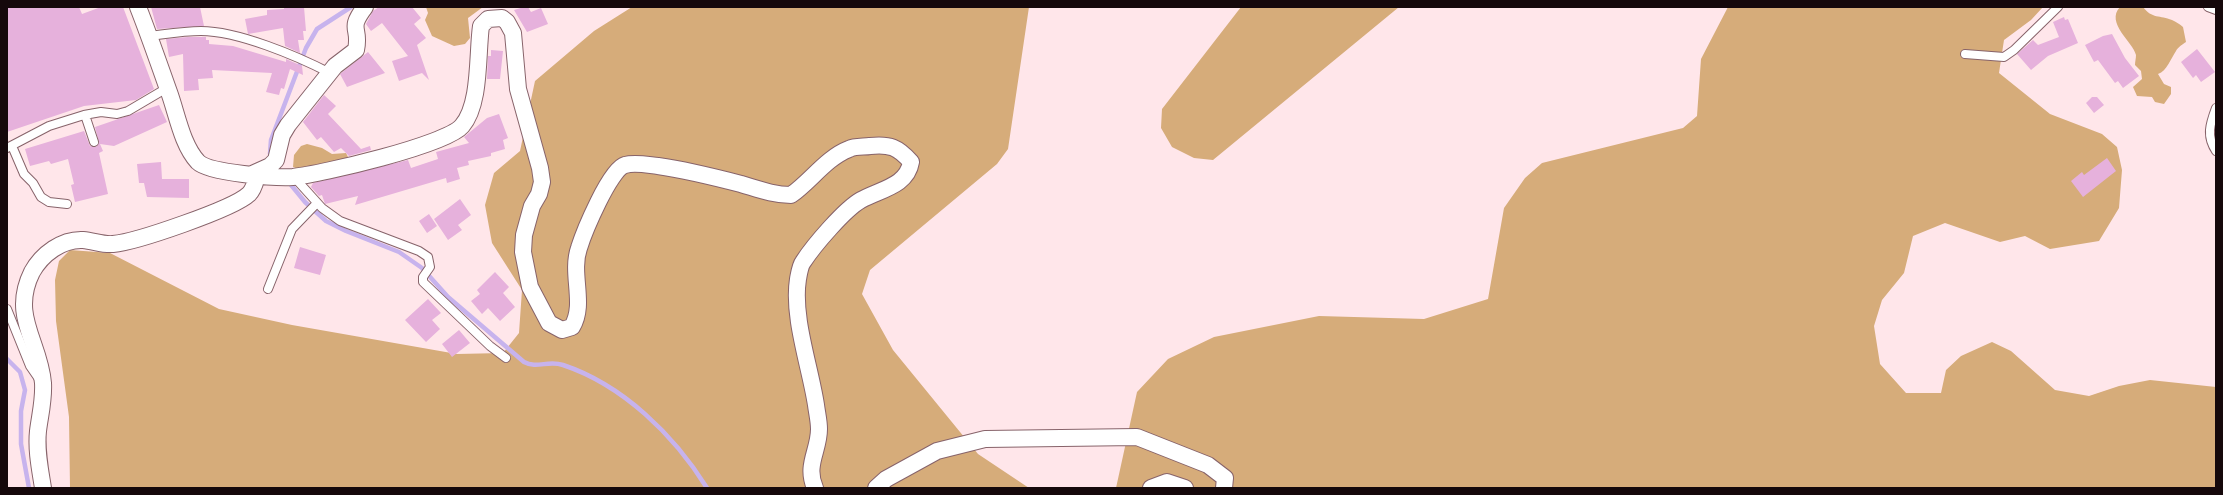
<!DOCTYPE html>
<style>
body{margin:0}
#map{position:relative;width:2223px;height:495px;overflow:hidden;background:#ffe6ea;font-family:Quicksand,sans-serif}
canvas{display:block}
.frame{position:absolute;inset:0;border:8px solid #15080b;pointer-events:none}
</style>
<div id="map">
<canvas width="2223" height="495"></canvas>
<div class="frame"></div>
</div>
<script>
const ctx = document.querySelector('canvas').getContext('2d');
ctx.lineJoin = 'round';
function fillPath(path, color) {
  ctx.fillStyle = color;
  ctx.fill(path, 'evenodd');
}
function stroke(path, color, width, dash) {
  ctx.strokeStyle = color;
  ctx.lineWidth = width;
  ctx.lineCap = dash ? 'butt' : 'round';
  ctx.setLineDash(dash || []);
  ctx.stroke(path);
}
fillPath(new Path2D(`
 M 426,7 L 483,7 L 468,18 L 470,38 L 465,44 L 454,46 L 432,36 L 425,20 L 428,13 Z
 M 632,7 L 1029,7 L 1008,149 L 997,164 L 870,270 L 862,294 L 893,350 L 978,454 L 1029,488 L 70,488 L 69,417 L 56,321 L 55,280 L 59,261 L 70,250 L 110,253 L 219,309 L 292,325 L 457,354 L 503,353 L 519,333 L 522,290 L 492,243 L 485,205 L 494,173 L 520,151 L 535,81 L 594,31 Z
 M 1241,7 L 1399,7 L 1213,160 L 1194,158 L 1172,147 L 1161,128 L 1162,109 Z
 M 1728,7 L 2043,7 L 2031,20 L 2004,40 L 1999,73 L 2050,114 L 2102,134 L 2117,147 L 2122,170 L 2119,208 L 2099,241 L 2050,249 L 2025,236 L 2000,242 L 1945,223 L 1913,236 L 1904,273 L 1882,300 L 1874,326 L 1880,364 L 1906,393 L 1941,393 L 1946,370 L 1961,356 L 1992,342 L 2011,351 L 2055,390 L 2089,396 L 2119,386 L 2150,380 L 2216,387 L 2216,488 L 1116,488 L 1137,392 L 1168,359 L 1214,337 L 1319,316 L 1424,319 L 1488,299 L 1504,208 L 1525,178 L 1542,163 L 1683,128 L 1697,116 L 1701,59 Z
 M 2120,7 L 2143,7 C 2152,19 2160,15 2172,20 C 2176,22 2180,24 2183,27 L 2186,42 C 2183,44 2178,47 2176,51 C 2171,58 2167,71 2158,74 L 2164,84 L 2171,87 L 2171,94 L 2164,104 L 2155,102 L 2152,97 L 2137,96 L 2133,87 L 2142,79 L 2141,71 L 2135,65 C 2135,62 2136,58 2136,55 C 2133,42 2105,23 2120,7 Z
 M 307,144 L 322,148 L 332,154 L 346,153 L 348,157 L 345,160 L 298,169 L 293,167 L 294,155 L 301,146 Z`), '#d6ac7a');
stroke(new Path2D(`
 M 270,154 L 271,140 L 306,48 L 317,29 L 351,7
 M 287,180 L 305,202 L 326,221 L 346,231 L 399,252 L 422,268 L 448,297 L 524,362 C 537,369 548,360 563,365 C 623,385 674,435 707,488
 M 7,359 L 20,372 L 25,390 L 21,411 L 21,444 L 29,488`), '#c7b3ed', 4.5);
fillPath(new Path2D(`
 M 7,7 L 79,7 L 82,14 L 101,7 L 123,7 L 154,89 L 136,100 L 84,106 L 7,132 Z
 M 151,7 L 200,7 L 204,26 L 157,29 Z
 M 284,7 L 304,7 L 306,31 L 303,31 L 304,40 L 298,40 L 300,53 L 285,46 L 283,28 L 248,34 L 245,19 L 267,15 L 267,10 L 284,9 Z
 M 379,7 L 412,7 L 421,18 L 414,24 L 426,38 L 417,45 L 429,80 L 422,73 L 399,81 L 392,61 L 408,56 L 382,23 L 371,31 L 366,24 L 373,11 Z
 M 524,7 L 528,7 L 531,12 L 541,8 L 548,24 L 527,32 L 514,10 Z
 M 2064,17 L 2065,20 L 2068,19 L 2078,43 L 2048,56 L 2031,70 L 2017,54 L 2033,40 L 2038,45 L 2059,37 L 2053,22 Z
 M 2112,34 L 2125,58 L 2139,76 L 2123,88 L 2118,81 L 2115,83 L 2098,60 L 2094,62 L 2085,45 L 2103,36 Z
 M 188,37 L 206,37 L 206,40 L 209,40 L 209,44 L 233,46 L 286,62 L 286,59 L 302,66 L 303,75 L 290,69 L 284,89 L 281,88 L 279,95 L 266,92 L 272,73 L 212,70 L 213,78 L 198,79 L 199,90 L 184,91 L 183,54 L 169,57 L 166,39 Z
 M 2197,49 L 2215,72 L 2201,82 L 2196,75 L 2193,78 L 2181,62 Z
 M 491,50 L 503,51 L 500,79 L 487,79 L 488,56 L 491,56 Z
 M 368,52 L 385,73 L 347,87 L 340,74 Z
 M 324,95 L 336,106 L 328,114 L 361,149 L 370,146 L 371,150 L 349,156 L 341,148 L 334,152 L 321,137 L 317,140 L 303,122 Z
 M 2092,97 L 2097,97 L 2104,105 L 2094,113 L 2086,103 Z
 M 159,105 L 167,122 L 114,146 L 100,144 L 103,151 L 99,153 L 108,194 L 75,202 L 71,185 L 74,184 L 68,159 L 51,164 L 49,161 L 30,166 L 25,149 L 84,131 L 90,146 L 96,147 L 99,143 L 95,127 Z
 M 499,114 L 508,138 L 503,140 L 505,149 L 491,153 L 491,156 L 468,161 L 469,165 L 457,168 L 460,179 L 447,183 L 446,178 L 355,205 L 358,196 L 325,204 L 322,195 L 319,196 L 311,187 L 313,183 L 408,160 L 411,168 L 438,159 L 436,152 L 469,143 L 464,137 L 487,118 Z
 M 2107,158 L 2116,171 L 2083,197 L 2071,181 L 2082,172 L 2084,175 Z
 M 161,162 L 162,179 L 189,179 L 189,198 L 147,197 L 144,183 L 139,183 L 137,164 Z
 M 460,199 L 471,215 L 458,225 L 462,230 L 448,240 L 434,219 Z
 M 429,214 L 437,226 L 427,233 L 419,221 Z
 M 300,247 L 326,255 L 320,275 L 294,268 Z
 M 495,272 L 509,287 L 503,293 L 515,307 L 500,321 L 488,308 L 482,314 L 471,301 L 480,294 L 477,290 Z
 M 428,299 L 441,313 L 432,320 L 440,329 L 426,342 L 405,320 Z
 M 459,330 L 470,343 L 452,357 L 442,344 Z`), '#e6b1dc');
const service = new Path2D(`
 M 2208,7 L 2216,10
 M 149,36 C 166,34 184,31 201,31 C 238,31 297,56 330,73
 M 1965,54 L 2004,57 L 2014,50 L 2058,7
 M 2216,108 C 2210,124 2206,136 2216,151
 M 85,115 L 94,142
 M 12,146 L 24,174 L 33,183 L 41,197 L 49,202 L 67,204
 M 7,148 L 49,126 L 84,115 L 101,112 L 117,114 L 128,111 L 167,88
 M 294,177 L 322,208 L 340,221 L 419,251 L 428,257 L 430,267 L 423,277 L 423,282 L 490,346 L 506,358
 M 268,289 L 292,229 L 317,203
 M 7,309 L 30,366 L 41,382`);
const minor = new Path2D(`
 M 138,7 C 149,35 159,64 169,92 C 177,114 182,145 198,162 C 209,173 276,178 293,177 C 321,174 446,145 462,126 C 481,104 477,54 481,26 L 488,19 L 502,18 L 507,22 L 513,33 L 518,89 L 540,168 L 542,182 L 539,194 L 532,206 L 524,235 L 523,252 L 530,287 L 549,323 L 562,330 L 572,327 C 586,304 570,274 579,248 C 584,232 610,169 625,165 C 635,162 648,165 658,166 C 686,170 714,177 741,184 C 758,189 773,195 791,195 C 811,181 826,158 849,149 C 855,146 864,147 870,146 C 890,144 898,147 911,162 C 907,186 881,189 861,200 C 845,209 814,245 803,262 C 800,266 799,274 798,279 C 792,317 810,366 816,405 C 817,413 819,421 819,429 C 819,451 805,465 815,488
 M 250,175 L 270,166 L 276,160 L 282,135 L 288,125 L 335,66 L 356,50 C 361,26 347,31 365,7
 M 43,488 C 40,469 36,450 38,431 C 40,415 44,400 43,383 C 40,342 10,316 32,272 C 42,254 62,239 83,240 C 94,241 103,245 113,244 C 136,242 233,209 249,194 C 254,189 255,183 257,176
 M 876,488 L 886,479 L 937,451 L 985,439 L 1137,437 L 1208,465 L 1225,478 L 1224,488
 M 1151,488 L 1167,482 L 1185,488`);
stroke(service, '#87636a', 10);
stroke(minor, '#87636a', 18);
stroke(service, '#fff', 8);
stroke(minor, '#fff', 16);
</script>
